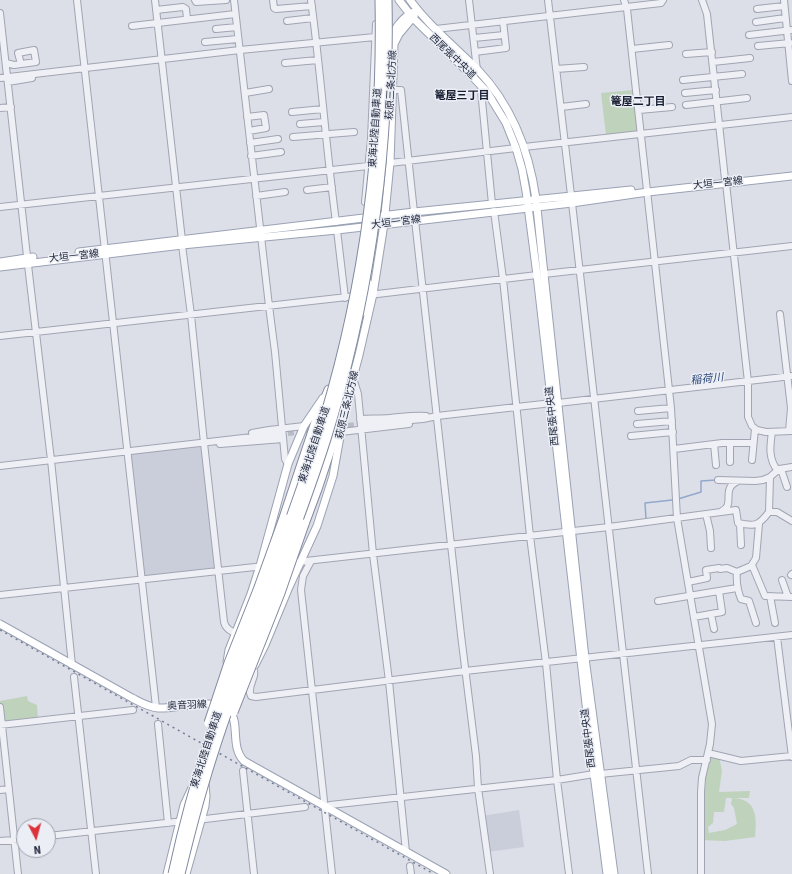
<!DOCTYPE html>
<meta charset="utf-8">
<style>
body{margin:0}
#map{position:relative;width:792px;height:874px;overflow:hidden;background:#dcdfe8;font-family:"Source Sans 3",sans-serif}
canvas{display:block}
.north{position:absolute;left:16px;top:818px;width:40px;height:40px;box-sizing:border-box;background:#ebeef5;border:1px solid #9ba0ac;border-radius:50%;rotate:174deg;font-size:11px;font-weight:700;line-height:16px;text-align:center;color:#242b3f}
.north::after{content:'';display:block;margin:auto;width:14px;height:18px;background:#db323b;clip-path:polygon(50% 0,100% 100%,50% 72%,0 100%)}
</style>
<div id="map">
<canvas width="792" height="874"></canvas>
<div class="north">N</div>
</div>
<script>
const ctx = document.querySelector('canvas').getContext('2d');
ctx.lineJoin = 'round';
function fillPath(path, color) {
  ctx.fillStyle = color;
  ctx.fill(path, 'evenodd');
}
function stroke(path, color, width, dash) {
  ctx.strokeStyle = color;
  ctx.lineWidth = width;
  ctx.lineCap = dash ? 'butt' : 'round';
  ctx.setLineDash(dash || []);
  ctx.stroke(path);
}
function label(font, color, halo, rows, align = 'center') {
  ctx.font = font + ' "Source Sans 3","Noto Sans JP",sans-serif';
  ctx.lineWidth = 3;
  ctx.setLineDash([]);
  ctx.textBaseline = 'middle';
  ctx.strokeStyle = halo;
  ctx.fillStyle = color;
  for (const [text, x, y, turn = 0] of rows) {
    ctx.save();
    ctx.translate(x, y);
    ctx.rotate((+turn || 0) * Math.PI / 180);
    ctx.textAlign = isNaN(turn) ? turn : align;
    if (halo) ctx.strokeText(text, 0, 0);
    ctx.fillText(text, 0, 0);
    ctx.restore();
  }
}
fillPath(new Path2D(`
 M 201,446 L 215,569 L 143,578 L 129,453 Z
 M 519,810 L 524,847 L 487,852 L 482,816 Z`), '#c9ceda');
fillPath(new Path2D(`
 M 633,90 L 638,132 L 606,135 L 601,93 Z
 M 27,696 L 28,701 L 37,705 L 38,721 L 2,725 L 0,701 Z
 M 708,753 L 719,756 L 722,771 L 719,792 L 750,791 L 749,798 L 726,798 L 724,812 L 714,812 L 713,823 L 708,827 L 709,833 L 725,830 L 737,824 L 734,808 L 731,804 L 732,798 C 757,798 757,818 755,837 L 725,841 L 701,840 L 701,792 Z`), '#bfd2bc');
stroke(new Path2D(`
 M 678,499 L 701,492 L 701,481 L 716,480
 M 646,519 L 645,503 L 672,500`), '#92a8cc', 1.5);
stroke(new Path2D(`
 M 339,427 L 365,424
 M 279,434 L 316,430`), '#b7bbc6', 6, [6, 3]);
const minor = new Path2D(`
 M 77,0 L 156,707
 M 155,0 L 182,240
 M 195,0 L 196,2 L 226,0
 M 234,0 L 269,306 L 275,352 L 285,459 L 288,464
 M 273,0 L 274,8 L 276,9 L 312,6
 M 311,0 C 321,74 326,148 336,222
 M 469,0 L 477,70
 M 548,0 L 571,195
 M 624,0 L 627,9 L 671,408 L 677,518 L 712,724 L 710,744 L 702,778 L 701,792 L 701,874
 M 702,0 L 707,14 L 725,179
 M 784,0 L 792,81
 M 757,9 L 784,6
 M 156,10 L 183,7 L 186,9 L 187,19
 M 0,13 L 28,265 L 51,460 L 72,665
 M 287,21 L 313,18
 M 756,22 L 785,18
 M 132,26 L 235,14
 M 216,29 L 237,27
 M 436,29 L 661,3 L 663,0
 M 749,35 L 792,30
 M 474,38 L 504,35
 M 205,42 L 238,39
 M 758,46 L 790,43
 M 632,49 L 669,45
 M 475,52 L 506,48 L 503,21
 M 686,54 L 712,52
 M 713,62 L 750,58
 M 6,63 L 14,65 L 36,62 L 34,50 L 18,53 L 21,64
 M 285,63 L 318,60
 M 556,69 L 584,67
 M 0,78 L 240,50 L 375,37
 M 683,80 L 742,74
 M 8,82 L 32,78
 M 483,89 L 481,90 L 492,204
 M 393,90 L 401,90 L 414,212
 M 245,93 L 269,89
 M 685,93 L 716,90
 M 686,105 L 747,98
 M 561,107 L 586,104
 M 0,108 L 11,107
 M 639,110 L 672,107
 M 292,112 L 323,109
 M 247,117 L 264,115 L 266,128 L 249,131
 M 300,124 L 324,122
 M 293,137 L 354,132
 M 250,143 L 278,139
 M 524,147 L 792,117
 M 251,156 L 281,152
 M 390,163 L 516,148
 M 726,183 L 748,382 L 748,417 L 752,426 L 757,430 L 766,432 L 792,431
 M 307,190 L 332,187
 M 256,196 L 285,192
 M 365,202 L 371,139 L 376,24
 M 572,203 L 648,874
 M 0,207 L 368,166
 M 494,211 L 503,279 L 530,536 L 546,663 L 557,780 L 569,874
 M 415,220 L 461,635 L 476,756 L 478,788 L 490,874
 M 337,230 L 345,298
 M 182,245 L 191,315 L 204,443 L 224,622 C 226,630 233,632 240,635
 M 544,274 L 792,246
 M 369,295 L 537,275
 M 780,314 L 791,408 L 789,431
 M 0,336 L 356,296
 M 353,378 L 358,394 L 373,554 L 389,681 L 406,852
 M 558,403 L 792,376
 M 638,411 L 671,408
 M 360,419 C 370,418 380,419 390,418 C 402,417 413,415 426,416
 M 365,424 L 423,419 L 437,416 L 552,403
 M 637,424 L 672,421
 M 341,432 L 409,424
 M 772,432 C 770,446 768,459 778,471
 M 252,433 L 269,430 L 304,426
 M 631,436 L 673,432
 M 220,444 L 283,439
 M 714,444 L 716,465
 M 674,449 L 722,443 L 753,443
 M 752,460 L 755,429
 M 730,462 L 730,443
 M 0,466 L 278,434
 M 781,469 L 787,487
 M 718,480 L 755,481 L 763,480 L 770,477 L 779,469 L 792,467
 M 722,511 C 736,504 720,489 738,481
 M 769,512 L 770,477
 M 706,514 L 710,531 L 711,548
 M 740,524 L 741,545
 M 311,561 L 303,576 L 301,590 L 332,874
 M 297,562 L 609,527 L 736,510 L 738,523 C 756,527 759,525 769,512 L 777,512 L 792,521
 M 752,565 L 765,596 L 792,597
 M 791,575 L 792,574
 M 782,580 L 788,597
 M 688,582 L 707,578 L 706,570 L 719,568 L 720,569 L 727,568 L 737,572
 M 0,595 L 264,566
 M 770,596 L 775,623
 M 658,601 L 737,588
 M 711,614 L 714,629
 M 694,617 L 722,612 L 719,591
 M 756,623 L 749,601 L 741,599 C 737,589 736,582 737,572 L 751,566 L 756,558 L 759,524
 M 777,637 L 792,757
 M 253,668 C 258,677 246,686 251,696 L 256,697 L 465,671 L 792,635
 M 74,677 L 96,874
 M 0,707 L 18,874
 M 158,724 L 168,823
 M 0,725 L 133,710
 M 708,753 L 741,761 L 792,756
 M 243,771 L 254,874
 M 600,774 L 679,766 L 691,760 L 707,760
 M 0,790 L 9,789
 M 325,807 L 330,805 L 557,780 L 594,774
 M 197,820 L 305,807
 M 48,836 L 184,821
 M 0,841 L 24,839
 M 410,866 L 411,874`);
const major = new Path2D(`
 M 399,0 L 413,18 L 471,75 L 487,92 L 506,123 L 516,148 L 522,169 L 526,191 L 537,275 L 594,774 L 607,874
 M 410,0 C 429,26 455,47 478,70 C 512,106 529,150 536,199 L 585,658 L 614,874
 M 390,44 C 391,32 402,17 414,12
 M 79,252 L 414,212 L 631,190
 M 0,262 L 33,257
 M 0,267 L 182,245 L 337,230 L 572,203 L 648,192 L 792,176
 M 363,312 L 368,283
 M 348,396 L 359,355 L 373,294 L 384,224 L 390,163 L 394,44 L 399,34 L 414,16
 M 0,624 L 132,698 C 140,702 148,707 158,708 C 178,709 214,696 230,712 C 240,723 230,747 244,761 L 446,874
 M 227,662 L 229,650 L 251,594 L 260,566 L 288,464 L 304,426 L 323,398
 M 255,665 L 265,645 L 289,587 L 317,526 L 333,476 L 343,420
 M 167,874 L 184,805 L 192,788
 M 186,874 L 205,806 L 206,796 L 205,784`);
const highway = new Path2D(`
 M 284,518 L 316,422 L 329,390
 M 304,524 L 317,489 L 349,392`);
stroke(minor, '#a1a5b2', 8);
stroke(major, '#9aa2b4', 9);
stroke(highway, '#828aa0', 11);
stroke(minor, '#eff0f6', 6);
stroke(major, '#fff', 7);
stroke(highway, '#fff', 9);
stroke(new Path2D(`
 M 0,630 L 434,874`), '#747c93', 1.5, [2, 4]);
const highwayBridge = new Path2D(`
 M 233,712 L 280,593 L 304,524
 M 209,723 L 229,663 L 258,590 L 284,518
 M 173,874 C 183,828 195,783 210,738 C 220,705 234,673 246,640 C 271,573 296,507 318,439 C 363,298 383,148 380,0
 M 180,874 C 191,828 203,783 218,738 C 251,638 294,540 326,439 C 370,297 390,148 387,0`);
stroke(highwayBridge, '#828aa0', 11, []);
stroke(highwayBridge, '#fff', 9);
label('10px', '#242b3f', '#ebeef5', [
 ["西尾張中央道",452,57,44],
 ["萩原三条北方線",392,85,-87],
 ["東海北陸自動車道",376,128,-86],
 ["大垣一宮線",718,184,-6],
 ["大垣一宮線",396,223,-7],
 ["大垣一宮線",74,257,-6],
 ["萩原三条北方線",348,405,-77],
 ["西尾張中央道",553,416,-96],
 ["東海北陸自動車道",315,445,-72],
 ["奥音羽線",187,706,-3],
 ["西尾張中央道",589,738,-97],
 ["東海北陸自動車道",207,750,-72]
]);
label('bold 11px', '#171d30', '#ebeef5', [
 ["篭屋三丁目",462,97],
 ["篭屋二丁目",638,103]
]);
label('italic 11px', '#2a4577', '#ebeef5', [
 ["稲荷川",707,380,-6]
]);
</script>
